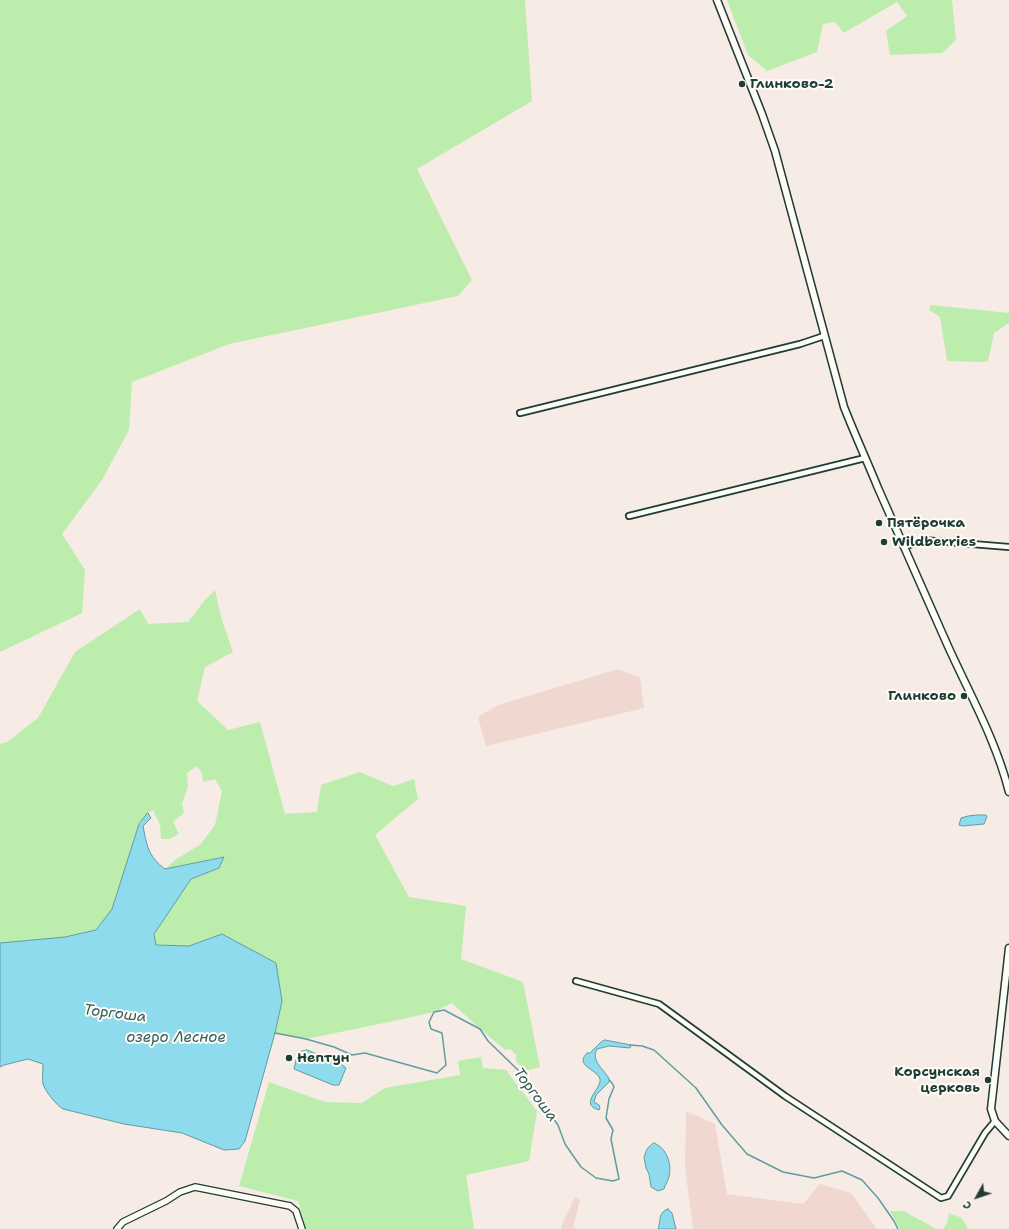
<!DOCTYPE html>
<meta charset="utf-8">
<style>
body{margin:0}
#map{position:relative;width:1009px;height:1229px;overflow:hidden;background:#f7ebe5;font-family:"Shantell Sans",sans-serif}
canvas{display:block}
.north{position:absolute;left:957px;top:1177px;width:40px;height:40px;-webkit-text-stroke:3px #fdfcf7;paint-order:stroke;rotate:230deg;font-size:11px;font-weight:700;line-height:16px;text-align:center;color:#1f3d34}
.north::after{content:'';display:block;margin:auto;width:14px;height:18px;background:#1f3d34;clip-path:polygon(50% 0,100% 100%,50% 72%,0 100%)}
</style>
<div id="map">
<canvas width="1009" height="1229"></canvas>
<div class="north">С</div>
</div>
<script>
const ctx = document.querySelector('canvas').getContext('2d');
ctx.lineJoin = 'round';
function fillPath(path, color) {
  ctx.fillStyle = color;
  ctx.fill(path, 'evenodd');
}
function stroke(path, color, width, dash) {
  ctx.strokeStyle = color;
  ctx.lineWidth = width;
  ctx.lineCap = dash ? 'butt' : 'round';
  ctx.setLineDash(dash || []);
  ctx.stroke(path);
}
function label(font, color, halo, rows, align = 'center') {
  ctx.font = font + ' "Shantell Sans",sans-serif';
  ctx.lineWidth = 4;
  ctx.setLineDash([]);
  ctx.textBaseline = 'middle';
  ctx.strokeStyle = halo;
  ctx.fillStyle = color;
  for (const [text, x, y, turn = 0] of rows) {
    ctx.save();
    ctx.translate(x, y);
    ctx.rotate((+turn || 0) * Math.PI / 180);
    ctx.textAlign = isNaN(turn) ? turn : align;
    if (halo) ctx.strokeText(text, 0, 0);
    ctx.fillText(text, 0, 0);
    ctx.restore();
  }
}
fillPath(new Path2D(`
 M 618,669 L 640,678 L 644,708 L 486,746 L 478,717 L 498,705 Z
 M 686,1111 L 715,1124 L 727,1194 L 803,1204 L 820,1184 L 851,1193 L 877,1229 L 693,1229 L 685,1168 Z
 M 575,1197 L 580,1200 L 573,1227 L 576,1229 L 561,1229 L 563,1222 Z`), '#f0d7d0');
fillPath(new Path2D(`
 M 0,0 L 525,0 L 532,101 L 417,169 L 472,280 L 458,296 L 229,344 L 132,382 L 129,430 L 102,480 L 62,534 L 85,570 L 82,613 L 0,652 Z
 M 727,0 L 952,0 L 956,40 L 942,53 L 890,55 L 886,31 L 907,16 L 897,2 L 844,33 L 835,22 L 823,24 L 817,52 L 767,71 L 748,55 Z
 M 931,305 L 1009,313 L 1009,323 L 994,333 L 988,361 L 981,362 L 947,361 L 940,317 L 929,310 Z
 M 215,590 L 221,617 L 233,652 L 205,667 L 197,701 L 228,730 L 260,722 L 285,814 L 317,812 L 321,785 L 360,772 L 393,786 L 414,779 L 418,799 L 375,835 L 409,897 L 466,906 L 461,959 L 523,982 L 540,1067 L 525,1071 L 516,1061 L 516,1055 L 510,1049 L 505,1050 L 480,1029 L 452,1003 L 434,1012 L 389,1022 L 306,1039 L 275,1033 L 282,1001 L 222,934 L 189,946 L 156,945 L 154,934 L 191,879 L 219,868 L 223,857 L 165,869 L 175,860 L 201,844 L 215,825 L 222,791 L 215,779 L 203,782 L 202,773 L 197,766 L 187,773 L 188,787 L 182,804 L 184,813 L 173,822 L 179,834 L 170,839 L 161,839 L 160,825 L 153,810 L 148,813 L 139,824 L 112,909 L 96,930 L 65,937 L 0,943 L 0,744 L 7,742 L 38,718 L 75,652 L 140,609 L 148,624 L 188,622 L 205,600 Z
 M 481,1057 L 483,1068 L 506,1070 L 537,1111 L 529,1161 L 466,1175 L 474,1229 L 306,1229 L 298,1201 L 239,1186 L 269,1082 L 325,1102 L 362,1103 L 385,1088 L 460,1075 L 458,1061 Z
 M 890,1211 L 904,1211 L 936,1229 L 900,1229 Z
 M 949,1213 L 962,1218 L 968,1229 L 943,1229 L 947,1223 Z`), '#bdedac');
const water = new Path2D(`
 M 148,813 L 151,818 L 143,826 C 147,846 148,856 165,869 L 224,857 L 219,868 L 191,879 L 154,934 L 156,945 L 189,946 L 222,934 L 276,963 L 282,1001 L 275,1033 L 245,1141 L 239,1149 L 224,1150 L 182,1133 L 124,1124 L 63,1109 C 57,1106 45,1091 43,1084 C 42,1078 43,1070 43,1064 L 28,1059 L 4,1065 L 0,1067 L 0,943 L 65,937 L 96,930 L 112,909 L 139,824 Z
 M 977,815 L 986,815 L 987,817 L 984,824 L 962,826 L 959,825 L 961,818 L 968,816 Z
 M 605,1040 L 631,1045 L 630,1048 L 609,1046 L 597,1049 C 590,1062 606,1070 610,1081 L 596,1095 L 594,1102 L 599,1105 L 600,1108 L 599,1110 C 578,1104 602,1089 600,1079 C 597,1069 574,1066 587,1053 L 590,1053 L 601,1042 Z
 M 307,1050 L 341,1064 L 346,1068 L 339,1085 L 333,1085 L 294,1069 L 296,1060 L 300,1052 Z
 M 654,1143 C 667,1148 672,1164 669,1177 C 668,1181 665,1185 664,1189 L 658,1191 L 651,1187 L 649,1174 L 646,1168 L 644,1157 L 647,1149 Z
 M 668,1209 L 672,1213 L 676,1229 L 658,1229 C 661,1221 658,1212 668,1209 Z`);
fillPath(water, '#8ddbec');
stroke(water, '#619ca2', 1);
stroke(new Path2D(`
 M 275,1033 L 306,1039 L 334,1047 L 352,1055 L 365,1053 L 437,1073 L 446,1065 L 442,1033 L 431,1029 L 429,1022 L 434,1012 L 444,1010 L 480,1029 L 488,1041 L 520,1072 L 558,1125 L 565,1144 L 581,1167 L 596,1178 L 613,1181 L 619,1179 L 611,1139 L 613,1130 L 606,1118 L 609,1099 L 614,1087 L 612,1083 L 609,1080
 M 630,1045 L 642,1046 L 654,1050 L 696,1088 L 722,1125 L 747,1154 L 783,1172 L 814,1178 L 842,1171 L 862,1180 L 878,1198 L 894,1221 L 898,1229`), '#619ca2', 1.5);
const minor = new Path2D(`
 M 520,413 L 800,344 L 824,336
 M 629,516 L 865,458
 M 904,547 L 923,540 L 1009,547
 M 576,981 L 659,1004 L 785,1096 L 941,1198 L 948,1196 L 985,1133 L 995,1121`);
const tertiary = new Path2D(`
 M 117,1229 L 123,1222 L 166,1201 L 180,1192 L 195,1187 L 290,1206 L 296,1211 L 302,1229`);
const secondary = new Path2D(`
 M 717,0 L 762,114 L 775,151 L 844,407 C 855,435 867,461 878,488 C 901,540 924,592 947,644 C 969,693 996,740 1009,792
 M 1009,948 L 991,1109 L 995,1121 L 1009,1136`);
stroke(minor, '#1f3d34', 8);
stroke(tertiary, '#1f3d34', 8);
stroke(secondary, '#1f3d34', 9);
stroke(minor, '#fdfcf7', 4.5);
stroke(tertiary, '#fdfcf7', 5.5);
stroke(secondary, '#fdfcf7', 6);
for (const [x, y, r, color] of [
 [742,84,4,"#1f3d34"],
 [879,523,4,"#1f3d34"],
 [884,542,4,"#1f3d34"],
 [964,696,4,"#1f3d34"],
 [289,1058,4,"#1f3d34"],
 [988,1080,4,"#1f3d34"]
]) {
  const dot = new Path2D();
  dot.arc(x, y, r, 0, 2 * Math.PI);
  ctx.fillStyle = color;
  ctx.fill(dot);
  stroke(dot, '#fdfcf7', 1.5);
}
label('bold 14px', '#1f3d34', '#fdfcf7', [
 ["Глинково-2",750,84],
 ["Пятёрочка",887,523],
 ["Wildberries",892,542],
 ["Глинково",956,696,"right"],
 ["Нептун",297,1058],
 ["Корсунская",980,1072,"right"],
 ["церковь",980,1088,"right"]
], 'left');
label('italic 15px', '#355d59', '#fdfcf7', [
 ["Торгоша",115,1014,7],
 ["озеро Лесное",176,1038],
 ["Торгоша",535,1095,53]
]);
</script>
